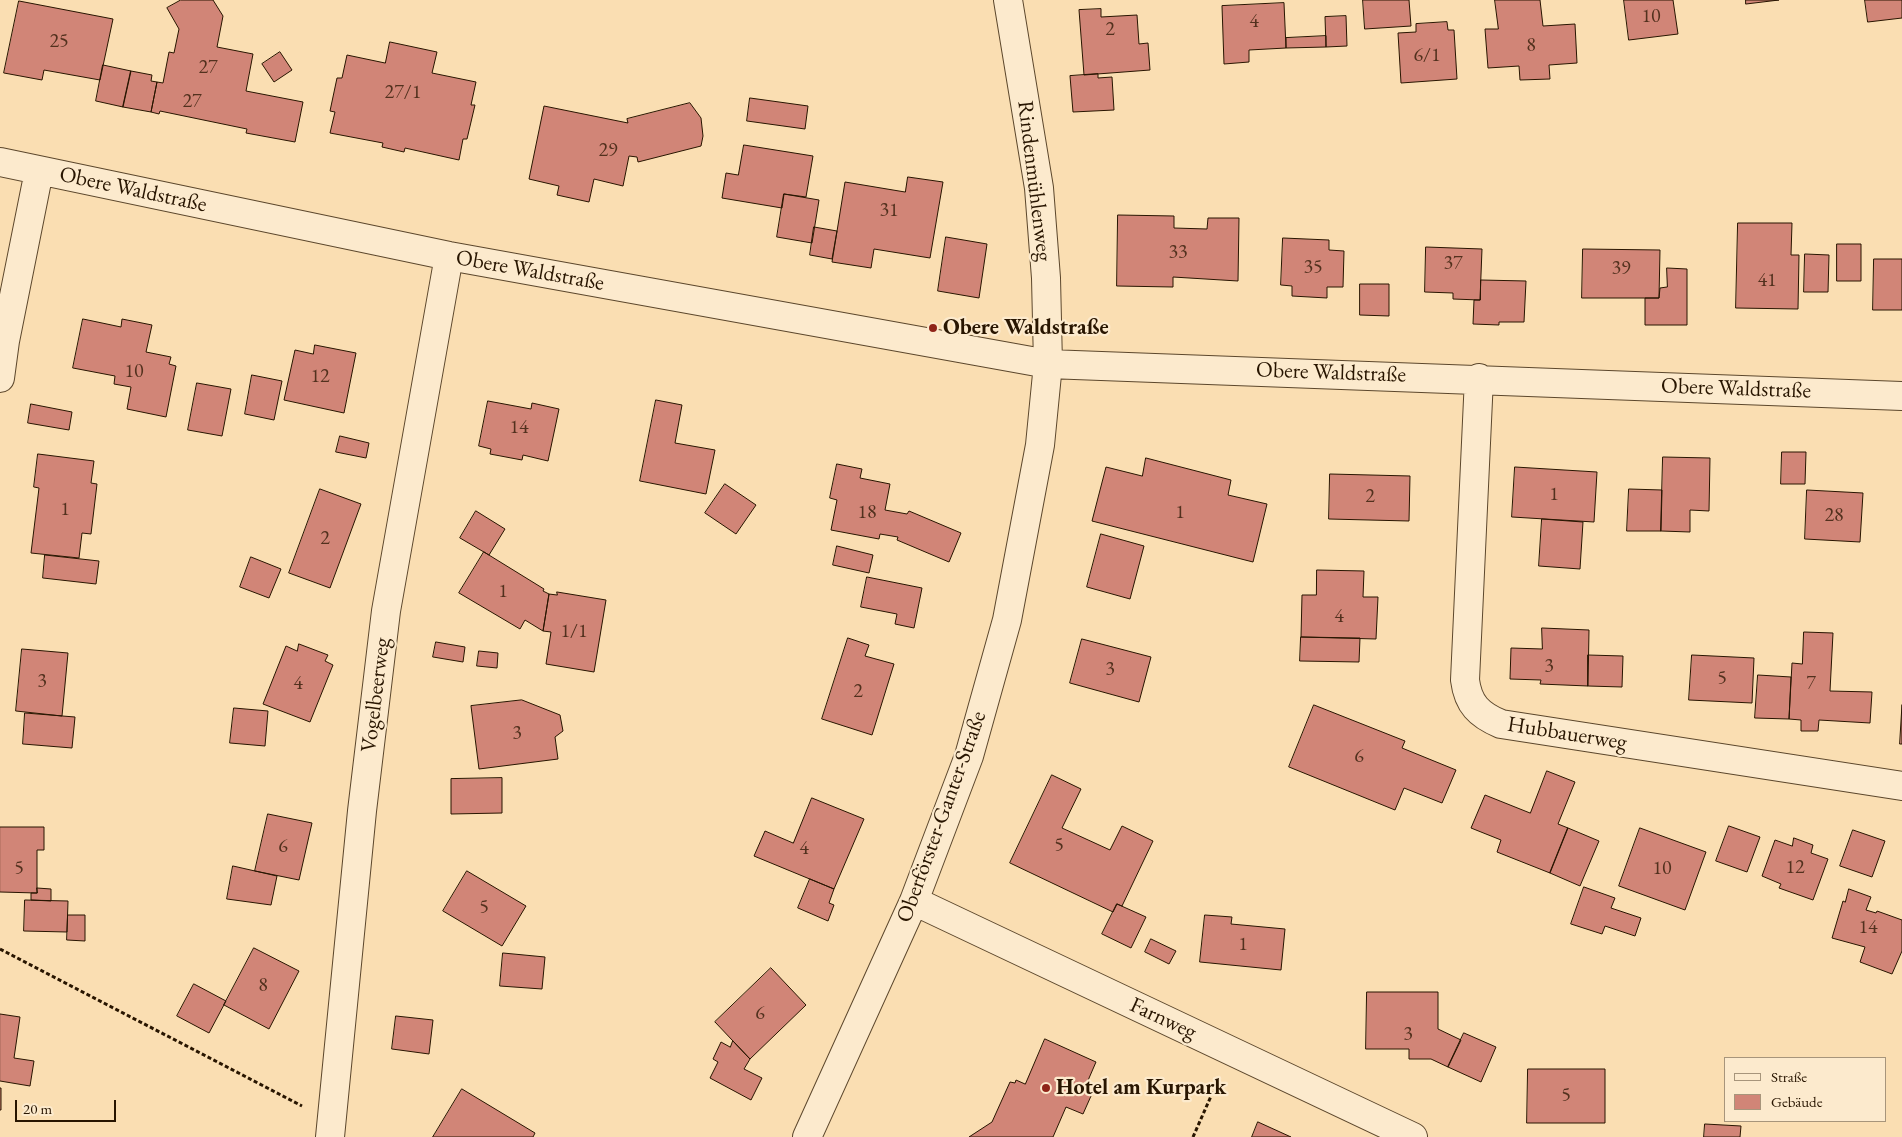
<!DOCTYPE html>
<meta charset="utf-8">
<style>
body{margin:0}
#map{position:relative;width:1902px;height:1137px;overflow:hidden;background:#fadeb2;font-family:"EB Garamond",serif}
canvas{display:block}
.legend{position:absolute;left:1724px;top:1057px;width:162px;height:65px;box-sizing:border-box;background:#fceacd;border:1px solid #a7957b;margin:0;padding:6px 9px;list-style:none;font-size:15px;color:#281500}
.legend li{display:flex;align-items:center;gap:10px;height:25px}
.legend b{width:25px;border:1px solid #a7957b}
.scale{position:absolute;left:15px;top:1100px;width:101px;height:22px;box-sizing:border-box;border:2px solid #281500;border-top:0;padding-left:6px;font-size:15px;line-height:18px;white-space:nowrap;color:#281500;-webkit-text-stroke:4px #fceacd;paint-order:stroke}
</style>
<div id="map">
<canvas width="1902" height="1137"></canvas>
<ul class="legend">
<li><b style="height:6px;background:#fceacd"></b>Straße</li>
<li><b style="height:14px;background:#d18577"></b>Gebäude</li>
</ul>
<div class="scale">20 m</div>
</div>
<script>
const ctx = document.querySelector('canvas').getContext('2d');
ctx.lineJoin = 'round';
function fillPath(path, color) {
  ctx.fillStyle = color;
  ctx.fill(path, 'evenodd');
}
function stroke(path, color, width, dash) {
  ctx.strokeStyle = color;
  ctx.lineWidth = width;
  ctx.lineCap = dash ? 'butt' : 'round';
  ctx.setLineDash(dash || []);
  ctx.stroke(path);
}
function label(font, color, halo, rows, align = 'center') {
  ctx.font = font + ' "EB Garamond",serif';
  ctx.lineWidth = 4.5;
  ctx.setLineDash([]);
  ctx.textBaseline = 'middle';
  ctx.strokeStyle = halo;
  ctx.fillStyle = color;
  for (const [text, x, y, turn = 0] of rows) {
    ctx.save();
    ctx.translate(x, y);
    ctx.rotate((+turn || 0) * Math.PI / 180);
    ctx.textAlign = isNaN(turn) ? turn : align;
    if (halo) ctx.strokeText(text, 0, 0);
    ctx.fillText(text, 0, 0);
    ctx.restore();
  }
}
const building = new Path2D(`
 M 181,0 L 213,0 L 223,16 L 217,47 L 253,54 L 246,91 L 303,102 L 295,142 L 246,133 L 247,129 L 160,111 L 159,114 L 151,112 L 157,82 L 163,83 L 169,52 L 174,53 L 179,29 L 167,8 Z
 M 1363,0 L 1409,0 L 1411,26 L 1365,29 Z
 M 1495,0 L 1540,0 L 1543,26 L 1575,24 L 1577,63 L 1549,65 L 1550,79 L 1520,80 L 1519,66 L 1488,68 L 1485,29 L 1498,29 Z
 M 1624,0 L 1673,0 L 1678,34 L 1629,40 Z
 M 1746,0 L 1779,0 L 1746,4 Z
 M 1865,0 L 1902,0 L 1902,18 L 1868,22 Z
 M 19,1 L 113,19 L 100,80 L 44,70 L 42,80 L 4,73 Z
 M 1284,3 L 1286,48 L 1249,50 L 1249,62 L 1224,64 L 1222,6 Z
 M 1101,9 L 1101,17 L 1137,15 L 1139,44 L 1148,43 L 1150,70 L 1084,75 L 1079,10 Z
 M 1346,16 L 1347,46 L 1326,47 L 1325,17 Z
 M 1447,22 L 1448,30 L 1454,30 L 1457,79 L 1401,83 L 1398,33 L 1416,32 L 1416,24 Z
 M 1326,36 L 1326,47 L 1286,48 L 1286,38 Z
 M 390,42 L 437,52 L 432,73 L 476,82 L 471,105 L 475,105 L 467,139 L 463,139 L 459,160 L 405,148 L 404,152 L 382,147 L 383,143 L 330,133 L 335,112 L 330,111 L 337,78 L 342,78 L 347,55 L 385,63 Z
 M 280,52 L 292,70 L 274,82 L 262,64 Z
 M 103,65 L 131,71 L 123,107 L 96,101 Z
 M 131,71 L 152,75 L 151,81 L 157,82 L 151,112 L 123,107 Z
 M 1098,74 L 1098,78 L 1112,77 L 1114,110 L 1073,112 L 1070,76 Z
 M 750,98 L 808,106 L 805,129 L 747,121 Z
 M 690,103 L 701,118 L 703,136 L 701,146 L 638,162 L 637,157 L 629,156 L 623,186 L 594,179 L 589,202 L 557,195 L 559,186 L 529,179 L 544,106 L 628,123 L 627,119 Z
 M 744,145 L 813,156 L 806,197 L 784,194 L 782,208 L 722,198 L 726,173 L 738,175 Z
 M 908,177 L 943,182 L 930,258 L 874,249 L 871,268 L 832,262 L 845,182 L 905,192 Z
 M 784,194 L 819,200 L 812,243 L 777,237 Z
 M 1118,215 L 1174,216 L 1174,228 L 1207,229 L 1208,218 L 1239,218 L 1238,281 L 1173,277 L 1173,287 L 1117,286 Z
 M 1738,223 L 1792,223 L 1791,255 L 1799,255 L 1798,309 L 1736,308 Z
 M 814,227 L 837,231 L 832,259 L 810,255 Z
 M 946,237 L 987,244 L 979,298 L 938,291 Z
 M 1283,238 L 1329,240 L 1329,250 L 1344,251 L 1343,287 L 1327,287 L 1327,298 L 1292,296 L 1292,286 L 1281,285 Z
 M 1837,244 L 1861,244 L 1861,281 L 1837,281 Z
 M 1426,247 L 1482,249 L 1480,300 L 1453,299 L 1453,293 L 1425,292 Z
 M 1583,249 L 1660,250 L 1659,298 L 1582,298 Z
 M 1805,254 L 1829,255 L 1828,292 L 1804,292 Z
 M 1874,259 L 1902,259 L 1902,310 L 1873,310 Z
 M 1667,268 L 1687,269 L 1687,325 L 1645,325 L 1645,298 L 1659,298 L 1660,288 L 1667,287 Z
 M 1481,280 L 1526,281 L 1524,322 L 1499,322 L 1499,325 L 1473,324 L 1474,300 L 1480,300 Z
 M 1360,284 L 1389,284 L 1389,316 L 1360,315 Z
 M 83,319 L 121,327 L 122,319 L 152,325 L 146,352 L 171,357 L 169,364 L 176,366 L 166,417 L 127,409 L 131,387 L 114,384 L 115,376 L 73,368 Z
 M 315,345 L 356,353 L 344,413 L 284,400 L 295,350 L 313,354 Z
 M 252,375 L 282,381 L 274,420 L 245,414 Z
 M 197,383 L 231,389 L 222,436 L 188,430 Z
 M 656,400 L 682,405 L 675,443 L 715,450 L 706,494 L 640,481 Z
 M 488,401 L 531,409 L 532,403 L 559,409 L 548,461 L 523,455 L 522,460 L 490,454 L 491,449 L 479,446 Z
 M 31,404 L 72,412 L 69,430 L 28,423 Z
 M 340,436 L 369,443 L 366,458 L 336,452 Z
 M 1782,452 L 1806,452 L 1805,484 L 1781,484 Z
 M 38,454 L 94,461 L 91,483 L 97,484 L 91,534 L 82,533 L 79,558 L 31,553 L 39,488 L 34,487 Z
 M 1663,457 L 1710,458 L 1709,511 L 1690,510 L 1690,532 L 1661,531 Z
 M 1146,458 L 1231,480 L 1228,495 L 1267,504 L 1253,562 L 1092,521 L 1106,467 L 1142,476 Z
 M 837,464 L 862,469 L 860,478 L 890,484 L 885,510 L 907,514 L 909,511 L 961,533 L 949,562 L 897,540 L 898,537 L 880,534 L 879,539 L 831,530 L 837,500 L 830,498 Z
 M 1515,467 L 1597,472 L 1594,522 L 1512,517 Z
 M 1330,474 L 1410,476 L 1409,521 L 1329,519 Z
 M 725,484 L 756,505 L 736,534 L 705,513 Z
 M 320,489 L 361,504 L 330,588 L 289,573 Z
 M 1629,489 L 1662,490 L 1661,531 L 1627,531 Z
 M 1807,490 L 1863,493 L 1860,542 L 1805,539 Z
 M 476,511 L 505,529 L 489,555 L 460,538 Z
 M 1542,519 L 1583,522 L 1580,569 L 1539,566 Z
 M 1101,534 L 1144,546 L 1130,599 L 1087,587 Z
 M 837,546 L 873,555 L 869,573 L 833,565 Z
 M 484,552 L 544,589 L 543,591 L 549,594 L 543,631 L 525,620 L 520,629 L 459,593 Z
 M 45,555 L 99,561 L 96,584 L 43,578 Z
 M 251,557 L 281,569 L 269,598 L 240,587 Z
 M 1317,570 L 1364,571 L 1363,597 L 1378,597 L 1376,639 L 1301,637 L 1302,595 L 1316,595 Z
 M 867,577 L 922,588 L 914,628 L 895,624 L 897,614 L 861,607 Z
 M 557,592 L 606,600 L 594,672 L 546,664 L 551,632 L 543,631 L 549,594 L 557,595 Z
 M 1542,628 L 1589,630 L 1588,686 L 1540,684 L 1541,680 L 1510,679 L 1511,648 L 1542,649 Z
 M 1804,632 L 1833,633 L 1830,691 L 1872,692 L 1870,723 L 1819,720 L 1818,731 L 1801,731 L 1801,720 L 1789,719 L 1792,663 L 1802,664 Z
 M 1301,637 L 1360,638 L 1359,662 L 1300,661 Z
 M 848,638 L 869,645 L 865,656 L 894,664 L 872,735 L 822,719 Z
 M 1082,639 L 1151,657 L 1139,702 L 1070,683 Z
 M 436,642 L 465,647 L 463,662 L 433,657 Z
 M 299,644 L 328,655 L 325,661 L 333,665 L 310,722 L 263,704 L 286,646 L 297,651 Z
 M 22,649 L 68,653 L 62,716 L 16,711 Z
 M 479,651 L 498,653 L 497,668 L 477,666 Z
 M 1588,655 L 1623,656 L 1622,687 L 1588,686 Z
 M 1692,655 L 1754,658 L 1752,703 L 1689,700 Z
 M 1758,675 L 1791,677 L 1789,719 L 1755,718 Z
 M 522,700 L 560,715 L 563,731 L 555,737 L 558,759 L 479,769 L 471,706 Z
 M 1314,705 L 1405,741 L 1402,748 L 1456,770 L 1442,803 L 1404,788 L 1395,810 L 1289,767 Z
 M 1902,705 L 1902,744 L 1900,744 Z
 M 234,708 L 268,711 L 265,746 L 230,743 Z
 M 25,713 L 75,717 L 72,748 L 23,744 Z
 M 1547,771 L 1575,782 L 1558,824 L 1568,828 L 1550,873 L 1497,852 L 1501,840 L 1471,828 L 1485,795 L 1530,813 Z
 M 1052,775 L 1081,789 L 1062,828 L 1110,850 L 1122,826 L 1153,841 L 1122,906 L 1117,904 L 1113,912 L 1010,863 Z
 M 502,778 L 502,813 L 451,814 L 451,779 Z
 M 812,798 L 864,819 L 834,889 L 754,856 L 765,831 L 793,843 Z
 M 268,814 L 312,823 L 299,880 L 255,871 Z
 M 1729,826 L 1760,837 L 1747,872 L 1716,861 Z
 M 0,827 L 44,827 L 44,850 L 37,850 L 37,893 L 0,892 Z
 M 1568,828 L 1599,841 L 1580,886 L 1550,873 Z
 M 1640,828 L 1706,852 L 1685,910 L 1619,886 Z
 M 1853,830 L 1885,841 L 1872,877 L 1840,866 Z
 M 1794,838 L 1813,845 L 1811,853 L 1828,859 L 1813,900 L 1779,888 L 1781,884 L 1762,876 L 1775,840 L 1792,846 Z
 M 233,866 L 277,876 L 271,905 L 227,899 Z
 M 467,871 L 526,906 L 502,946 L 443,911 Z
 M 810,879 L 834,889 L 829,903 L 834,905 L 828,921 L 798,908 Z
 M 1584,887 L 1615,898 L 1611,908 L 1641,918 L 1635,936 L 1605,926 L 1602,934 L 1571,924 Z
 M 37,888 L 51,889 L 51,901 L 31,900 L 31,893 L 37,893 Z
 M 1849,889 L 1871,897 L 1866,910 L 1876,913 L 1877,911 L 1902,920 L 1902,951 L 1892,974 L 1860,962 L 1865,947 L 1832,938 L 1843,901 L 1845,902 Z
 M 25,900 L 68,901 L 67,932 L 24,931 Z
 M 1117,904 L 1146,917 L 1131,948 L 1102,934 Z
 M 68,915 L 85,915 L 85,941 L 67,940 Z
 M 1205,915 L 1232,917 L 1231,924 L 1285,929 L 1281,970 L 1200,962 Z
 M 1151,939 L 1176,951 L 1169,964 L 1145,952 Z
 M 254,948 L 299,971 L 269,1029 L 224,1005 Z
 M 503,953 L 545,957 L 542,989 L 500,986 Z
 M 771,968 L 806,1005 L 750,1059 L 715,1022 Z
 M 194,984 L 226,1001 L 209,1033 L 177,1016 Z
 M 1367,992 L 1438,992 L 1438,1029 L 1461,1040 L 1448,1067 L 1431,1059 L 1409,1059 L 1409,1049 L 1366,1049 Z
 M 0,1014 L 20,1017 L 14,1058 L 34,1061 L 30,1086 L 0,1081 Z
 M 396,1016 L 433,1020 L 429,1054 L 392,1049 Z
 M 1464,1033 L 1496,1047 L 1481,1082 L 1448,1067 Z
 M 1045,1039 L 1096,1062 L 1083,1092 L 1091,1096 L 1083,1114 L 1066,1107 L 1053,1137 L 969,1137 L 992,1122 L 1010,1082 L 1015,1083 L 1016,1080 L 1025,1084 Z
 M 733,1041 L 750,1059 L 744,1069 L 762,1078 L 751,1100 L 710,1078 L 718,1062 L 713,1059 L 721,1042 L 730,1047 Z
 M 1528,1069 L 1605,1069 L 1605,1123 L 1527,1123 Z
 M 0,1088 L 1,1088 L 1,1110 L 0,1110 Z
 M 462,1089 L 535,1133 L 533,1137 L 433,1137 Z
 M 1258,1122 L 1291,1137 L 1252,1137 Z
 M 1705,1124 L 1741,1126 L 1740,1137 L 1704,1137 Z`);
fillPath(building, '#d18577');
stroke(building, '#281500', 1);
const minor = new Path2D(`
 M 0,162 L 449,256 L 1048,364 L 1902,396
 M 0,378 L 5,341 L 39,171
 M 1479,378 L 1465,680 C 1468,704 1479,715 1501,724 L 1902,786
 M 914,901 L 1413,1137
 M 330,1137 L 362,811 L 386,611 L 449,256
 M 807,1137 L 914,901 L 969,756 L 1007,620 L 1040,445 L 1048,364 L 1046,278 L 1039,188 L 1008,0`);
stroke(minor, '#5c472c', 30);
stroke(new Path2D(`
 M 0,949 L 302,1106
 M 1193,1137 L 1219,1078`), '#281500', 3, [4, 2.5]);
stroke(minor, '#fceacd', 28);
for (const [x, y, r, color] of [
 [933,328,5,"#8f2418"],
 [1046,1088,5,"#8f2418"]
]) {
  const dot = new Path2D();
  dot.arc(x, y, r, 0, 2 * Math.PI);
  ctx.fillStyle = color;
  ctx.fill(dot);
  stroke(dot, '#fceacd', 2);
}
label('20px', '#52311e', null, [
 ["10",1651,17],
 ["4",1254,22],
 ["2",1110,30],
 ["25",59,42],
 ["8",1531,46],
 ["6/1",1427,56],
 ["27",208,68],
 ["27/1",403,93],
 ["27",192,102],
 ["29",608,151],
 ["31",889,211],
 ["33",1178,253],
 ["37",1453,264],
 ["35",1313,268],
 ["39",1621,269],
 ["41",1767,281],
 ["10",134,372],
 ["12",320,377],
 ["14",519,428],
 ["1",1554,495],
 ["2",1370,497],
 ["1",65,510],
 ["18",867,513],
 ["1",1180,513],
 ["28",1834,516],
 ["2",325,539],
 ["1",503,592],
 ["4",1339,617],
 ["1/1",574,632],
 ["3",1549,667],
 ["3",1110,670],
 ["5",1722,679],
 ["3",42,682],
 ["4",298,684],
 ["7",1811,684],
 ["2",858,692],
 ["3",517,734],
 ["6",1359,757],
 ["5",1059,846],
 ["6",283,847],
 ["4",804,849],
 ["12",1795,868],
 ["5",19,869],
 ["10",1662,869],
 ["5",484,908],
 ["14",1868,928],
 ["1",1243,945],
 ["8",263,986],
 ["6",760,1014],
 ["3",1408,1035],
 ["5",1566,1096]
]);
label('22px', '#281500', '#fceacd', [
 ["Rindenmühlenweg",1034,181,83],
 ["Obere Waldstraße",133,190,12],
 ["Obere Waldstraße",530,271,10],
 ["Obere Waldstraße",1331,373,2],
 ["Obere Waldstraße",1736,389,2],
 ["Vogelbeerweg",376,695,-83],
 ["Hubbauerweg",1567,734,9],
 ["Oberförster-Ganter-Straße",942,817,-70],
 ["Farnweg",1163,1019,25]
]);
label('bold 22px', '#281500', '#fceacd', [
 ["Obere Waldstraße",943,328],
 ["Hotel am Kurpark",1056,1088]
], 'left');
</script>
